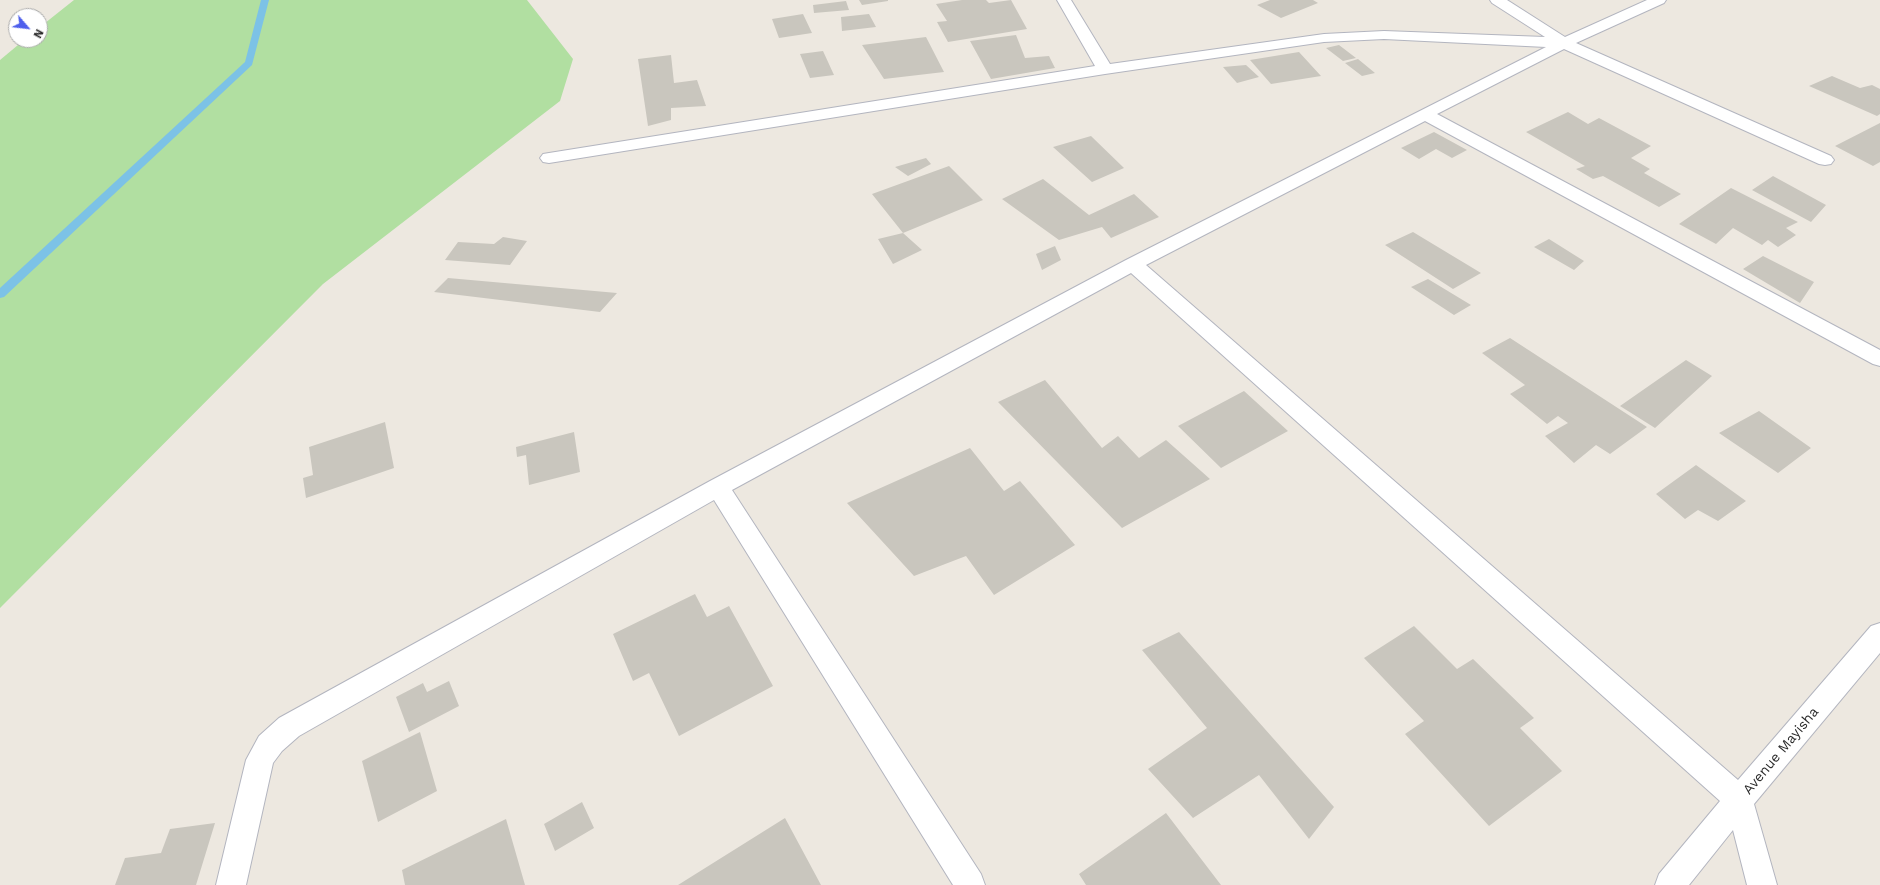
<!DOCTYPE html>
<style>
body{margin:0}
#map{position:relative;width:1880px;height:885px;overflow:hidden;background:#ede8e0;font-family:"Work Sans",sans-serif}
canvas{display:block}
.north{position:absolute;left:8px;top:8px;width:40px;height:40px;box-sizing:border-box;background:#fff;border:1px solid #ababab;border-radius:50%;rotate:118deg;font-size:11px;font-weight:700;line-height:16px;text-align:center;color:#2c2c2c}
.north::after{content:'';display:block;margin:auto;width:14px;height:18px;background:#4e5fec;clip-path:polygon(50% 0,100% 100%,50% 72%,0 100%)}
</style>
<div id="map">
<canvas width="1880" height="885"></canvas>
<div class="north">N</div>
</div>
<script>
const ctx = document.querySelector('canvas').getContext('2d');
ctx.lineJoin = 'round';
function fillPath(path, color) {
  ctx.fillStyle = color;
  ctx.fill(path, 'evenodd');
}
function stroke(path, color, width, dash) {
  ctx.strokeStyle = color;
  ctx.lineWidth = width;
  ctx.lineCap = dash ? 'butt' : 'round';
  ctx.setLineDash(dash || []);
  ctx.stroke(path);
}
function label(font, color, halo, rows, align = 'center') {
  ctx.font = font + ' "Work Sans",sans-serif';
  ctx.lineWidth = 4;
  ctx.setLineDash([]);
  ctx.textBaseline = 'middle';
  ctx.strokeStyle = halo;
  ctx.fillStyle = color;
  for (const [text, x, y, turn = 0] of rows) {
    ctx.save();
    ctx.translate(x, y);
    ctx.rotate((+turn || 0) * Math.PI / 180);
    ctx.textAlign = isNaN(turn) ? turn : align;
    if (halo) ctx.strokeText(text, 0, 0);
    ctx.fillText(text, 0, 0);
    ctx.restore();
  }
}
fillPath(new Path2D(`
 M 74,0 L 527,0 L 573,59 L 560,101 L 323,284 L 0,608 L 0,60 L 24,40 L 40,40 L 40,27 Z`), '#b1dfa1');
fillPath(new Path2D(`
 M 261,0 L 269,0 L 252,65 L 4,297 L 0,298 L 0,288 L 245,62 Z`), '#7cc2e6');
fillPath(new Path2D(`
 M 859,0 L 888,0 L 888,1 L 862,5 Z
 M 962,0 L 986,0 L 989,3 L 1011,0 L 1027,29 L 948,42 L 937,22 L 947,21 L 936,4 Z
 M 1270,0 L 1313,0 L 1318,3 L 1281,18 L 1257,5 Z
 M 846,1 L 849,10 L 814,13 L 813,5 Z
 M 803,14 L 812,33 L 779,38 L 772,19 Z
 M 869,14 L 876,27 L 842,31 L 841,17 Z
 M 1016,35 L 1025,58 L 1049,56 L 1055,68 L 991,79 L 970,41 Z
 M 926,37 L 944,72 L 884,79 L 862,45 Z
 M 1339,45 L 1356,58 L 1343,61 L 1326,48 Z
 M 823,51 L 834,75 L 810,78 L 800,54 Z
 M 1299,52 L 1321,76 L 1271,84 L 1250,60 Z
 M 671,55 L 674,83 L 697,80 L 706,106 L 671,108 L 671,120 L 648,126 L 638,59 Z
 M 1358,59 L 1375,73 L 1362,76 L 1345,63 Z
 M 1246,65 L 1259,77 L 1237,83 L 1223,67 Z
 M 1832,76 L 1860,88 L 1872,85 L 1880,89 L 1880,114 L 1877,116 L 1809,86 Z
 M 1568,112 L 1588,124 L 1599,118 L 1651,146 L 1631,158 L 1650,169 L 1644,173 L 1681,194 L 1659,207 L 1603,176 L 1593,179 L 1576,169 L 1585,166 L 1526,132 Z
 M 1880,123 L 1880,162 L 1873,166 L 1835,146 Z
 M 1434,132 L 1467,150 L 1452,158 L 1436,149 L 1419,159 L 1401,148 Z
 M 1091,136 L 1124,168 L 1092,182 L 1053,147 Z
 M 926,158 L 931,164 L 908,176 L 895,167 Z
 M 949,166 L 983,200 L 903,233 L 872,194 Z
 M 1773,176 L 1826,205 L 1811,222 L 1752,190 Z
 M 1043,179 L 1089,215 L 1134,194 L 1159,217 L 1111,238 L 1102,227 L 1059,240 L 1002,199 Z
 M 1731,188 L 1798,222 L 1786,228 L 1796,235 L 1778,247 L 1768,240 L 1762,245 L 1733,228 L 1716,244 L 1679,224 Z
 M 1413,232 L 1481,273 L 1453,289 L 1385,245 Z
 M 903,233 L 922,250 L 893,264 L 878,239 Z
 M 503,237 L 527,241 L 510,265 L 445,260 L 458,242 L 494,244 Z
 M 1549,239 L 1584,261 L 1574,270 L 1534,247 Z
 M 1055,246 L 1061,260 L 1042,270 L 1036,254 Z
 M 1763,256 L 1814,282 L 1800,303 L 1743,269 Z
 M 448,278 L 617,293 L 600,312 L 434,292 Z
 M 1428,279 L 1471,305 L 1454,315 L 1411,287 Z
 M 1510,338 L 1647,427 L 1610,454 L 1596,445 L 1574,463 L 1545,436 L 1568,423 L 1558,416 L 1547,424 L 1510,394 L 1525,385 L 1482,353 Z
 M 1686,360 L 1712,376 L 1655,428 L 1620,406 Z
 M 1045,380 L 1102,448 L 1118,436 L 1139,458 L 1166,440 L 1210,479 L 1122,528 L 998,402 Z
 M 1244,391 L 1288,431 L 1221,468 L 1178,426 Z
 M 1759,411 L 1811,448 L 1778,473 L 1719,433 Z
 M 385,422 L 394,468 L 306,498 L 303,478 L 313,475 L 309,447 Z
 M 574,432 L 580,472 L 529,485 L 526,455 L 517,457 L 516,447 Z
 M 970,448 L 1004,491 L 1020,481 L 1075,545 L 994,595 L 966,556 L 914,576 L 847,503 Z
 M 1696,465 L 1746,501 L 1718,521 L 1698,510 L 1685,519 L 1656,494 Z
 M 695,594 L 707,617 L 729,606 L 773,686 L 679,736 L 649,673 L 633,681 L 613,634 Z
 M 1414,626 L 1457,669 L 1473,659 L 1534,718 L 1520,728 L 1562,771 L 1489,826 L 1405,734 L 1424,721 L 1364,658 Z
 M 1179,632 L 1334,807 L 1309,839 L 1259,775 L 1193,818 L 1148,769 L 1207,728 L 1142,650 Z
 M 449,681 L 459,706 L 409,732 L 396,697 L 423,683 L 427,692 Z
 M 420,732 L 437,791 L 378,822 L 362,761 Z
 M 582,802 L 594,828 L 555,851 L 544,824 Z
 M 1166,813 L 1221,885 L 1086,885 L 1079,874 Z
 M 785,818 L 821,885 L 678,885 Z
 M 506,819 L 525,885 L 405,885 L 402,870 Z
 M 215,823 L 196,885 L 115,885 L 125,858 L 161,853 L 170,829 Z`), '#c9c6be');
const street = new Path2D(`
 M 1057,0 L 1071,0 L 1110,64 L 1324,34 L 1384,31 L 1545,37 L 1492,3 L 1490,0 L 1507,0 L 1565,37 L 1647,0 L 1666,0 L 1664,3 L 1576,43 L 1831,156 L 1834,160 L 1831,164 L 1825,165 L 1819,164 L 1564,49 L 1437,114 L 1880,350 L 1880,366 L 1873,364 L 1425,121 L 1146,265 L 1738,780 L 1871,626 L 1880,623 L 1880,653 L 1754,804 L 1777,885 L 1747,885 L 1733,830 L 1689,885 L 1655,885 L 1659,874 L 1720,801 L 1131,273 L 732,490 L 981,874 L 985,885 L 953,885 L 714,500 L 299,736 L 282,751 L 273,763 L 246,885 L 216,885 L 246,760 L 259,736 L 279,718 L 710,481 L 1126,260 L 1546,47 L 1384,39 L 1324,42 L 1105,74 L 549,163 L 543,162 L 540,158 L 543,154 L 549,153 L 1095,66 Z`);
stroke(street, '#b3b5bf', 2);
fillPath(street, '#fff');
label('14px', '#2c2c2c', '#fff', [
 ["Avenue Mayisha",1781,751,-50]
]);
</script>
